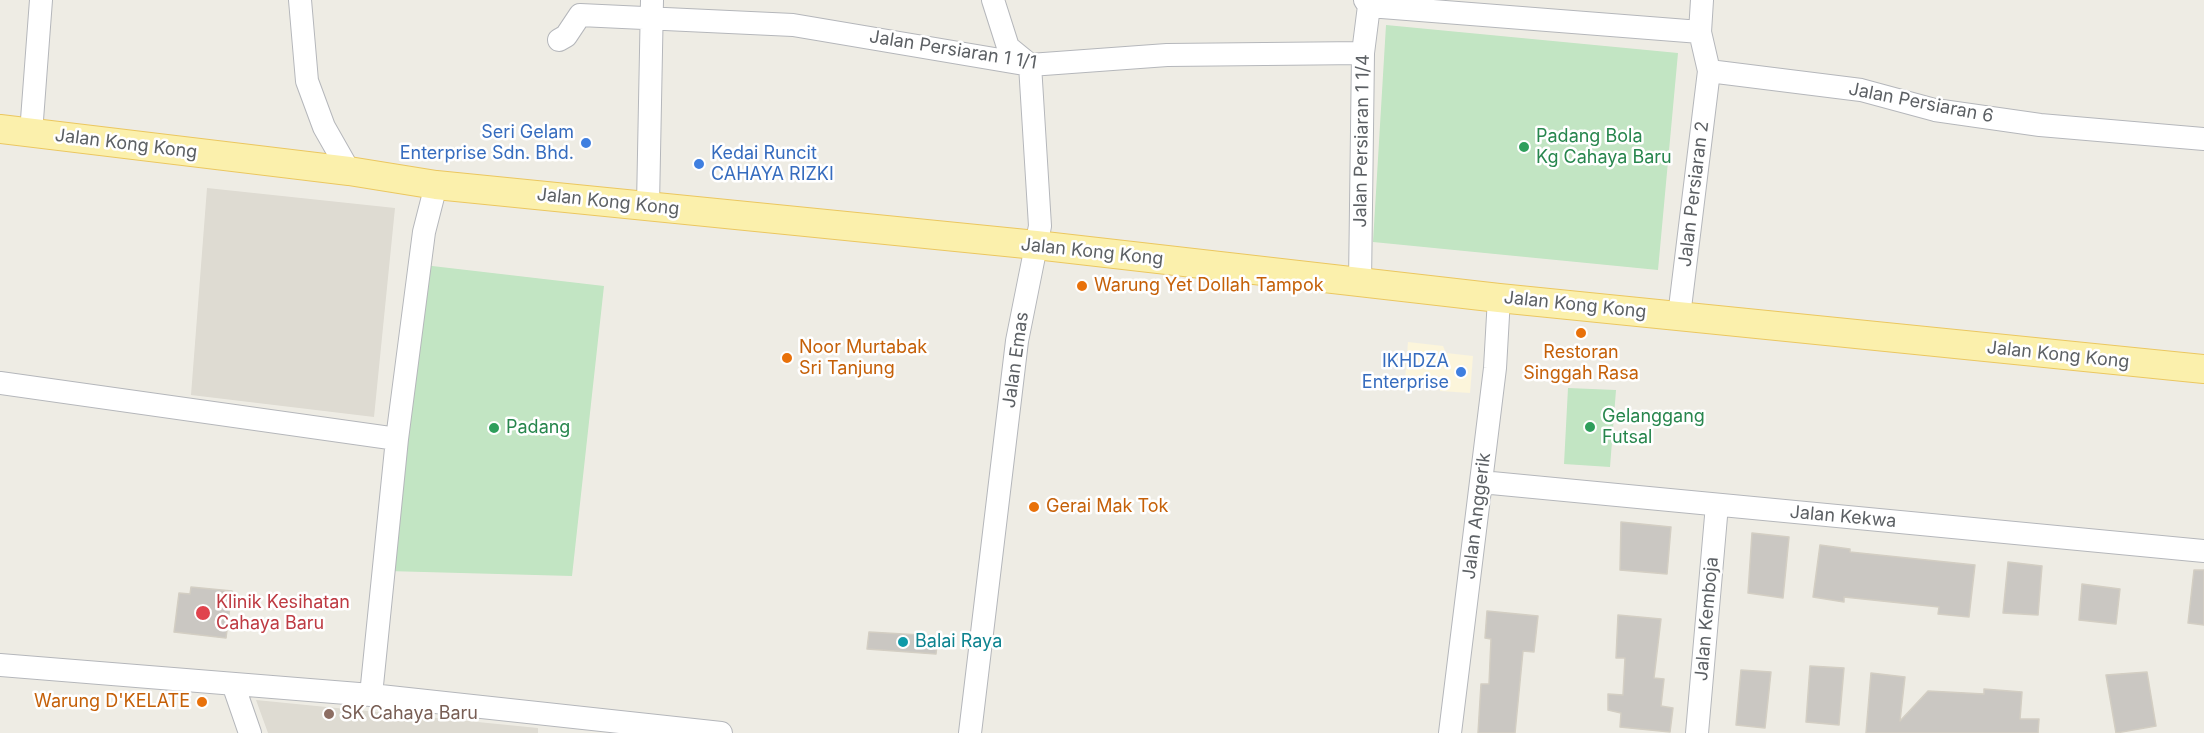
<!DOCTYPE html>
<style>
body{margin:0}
canvas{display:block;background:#eeece4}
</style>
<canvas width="2204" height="733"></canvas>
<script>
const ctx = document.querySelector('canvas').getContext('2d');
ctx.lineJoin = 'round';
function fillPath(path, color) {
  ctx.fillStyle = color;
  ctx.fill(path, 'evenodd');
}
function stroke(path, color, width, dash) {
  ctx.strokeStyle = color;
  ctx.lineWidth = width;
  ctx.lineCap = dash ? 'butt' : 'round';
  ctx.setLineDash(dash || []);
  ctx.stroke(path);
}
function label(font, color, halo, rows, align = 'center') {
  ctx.font = font + ' Inter,sans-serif';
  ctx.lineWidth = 5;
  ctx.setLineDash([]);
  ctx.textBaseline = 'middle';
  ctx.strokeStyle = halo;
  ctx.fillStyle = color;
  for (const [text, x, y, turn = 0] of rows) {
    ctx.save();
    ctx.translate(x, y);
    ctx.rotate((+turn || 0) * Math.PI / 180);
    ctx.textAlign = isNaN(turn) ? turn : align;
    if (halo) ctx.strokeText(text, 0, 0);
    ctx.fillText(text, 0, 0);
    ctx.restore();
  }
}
fillPath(new Path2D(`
 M 1408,342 L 1443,346 L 1446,353 L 1473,356 L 1470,393 L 1440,391 L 1440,383 L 1405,381 Z`), '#fcf5db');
fillPath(new Path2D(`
 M 207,188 L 395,208 L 374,417 L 191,395 Z
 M 256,700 L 538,728 L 538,733 L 268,733 Z`), '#dedbd2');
fillPath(new Path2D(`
 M 1386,25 L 1678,53 L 1658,270 L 1373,242 Z
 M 415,264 L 604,286 L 572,576 L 387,571 Z
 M 1568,388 L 1616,390 L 1610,467 L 1564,464 Z`), '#c2e5c3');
const building = new Path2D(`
 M 1621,522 L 1671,527 L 1667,574 L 1620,570 Z
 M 1752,533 L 1789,537 L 1783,598 L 1748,593 Z
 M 1820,545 L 1850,549 L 1850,552 L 1975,565 L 1969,617 L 1938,614 L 1939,607 L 1844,597 L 1844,602 L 1813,597 Z
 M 2008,562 L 2042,566 L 2038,615 L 2003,613 Z
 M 2194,570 L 2204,570 L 2204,625 L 2188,623 Z
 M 2082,584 L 2120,589 L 2116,624 L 2079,620 Z
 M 191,587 L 232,591 L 226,638 L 174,632 L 179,593 L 190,594 Z
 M 1487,611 L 1538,616 L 1534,652 L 1523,651 L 1515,733 L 1478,733 L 1481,684 L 1489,684 L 1491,639 L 1485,638 Z
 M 1618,615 L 1661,619 L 1654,678 L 1664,679 L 1661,706 L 1673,708 L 1670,732 L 1620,727 L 1621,713 L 1608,710 L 1608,694 L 1623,695 L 1625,658 L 1616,658 Z
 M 869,632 L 938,636 L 936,654 L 867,649 Z
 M 1810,666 L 1844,668 L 1839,725 L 1806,722 Z
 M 1741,670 L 1771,672 L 1765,728 L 1736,725 Z
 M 2147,672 L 2156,726 L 2116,733 L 2106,675 Z
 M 1871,673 L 1905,677 L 1900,721 L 1928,691 L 1984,694 L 1984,689 L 2022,692 L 2020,719 L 2039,719 L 2038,733 L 1866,733 Z`);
fillPath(building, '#cac7c2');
stroke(building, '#d3cec3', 1.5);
const minor = new Path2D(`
 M 300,0 L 307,81 L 324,127 L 349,171
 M 1369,6 L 1700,32
 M 559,40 L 566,36 L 580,15 L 793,25 L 1030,65 L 1167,55 L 1363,53
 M 1709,71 L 1861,90 L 1935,110 L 2040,125 L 2204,139
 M 31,133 L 41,0
 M 648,205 L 652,0
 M 1360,283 L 1363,53 L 1369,6 L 1365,0
 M 1679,316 L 1709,71 L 1700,32 L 1702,0
 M 0,383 L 397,439
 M 1481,482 L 2204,551
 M 0,665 L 371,695 L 397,439 L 424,232 L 436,185
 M 233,684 L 250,733
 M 371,695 L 721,733
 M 970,733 L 1017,341 L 1040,226 L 1030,65 L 1008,47 L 993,0
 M 1450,733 L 1495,368 L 1499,298
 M 1697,733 L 1717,505`);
const major = new Path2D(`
 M 0,129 L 349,171 L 436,185 L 1036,245 L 1499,298 L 2204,369`);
stroke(minor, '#b5b7bb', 24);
stroke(major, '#ebc760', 30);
stroke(minor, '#fff', 22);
stroke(major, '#fbf0ac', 28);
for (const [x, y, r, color] of [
 [586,143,6,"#3f7fe0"],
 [1524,147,6,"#2e9e5b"],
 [699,164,6,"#3f7fe0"],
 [1082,286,6,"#e8710a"],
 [1581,333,6,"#e8710a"],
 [787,358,6,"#e8710a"],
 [1461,372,6,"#3f7fe0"],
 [1590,427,6,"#2e9e5b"],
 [494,428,6,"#2e9e5b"],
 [1034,507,6,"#e8710a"],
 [203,613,8,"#e0444e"],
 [903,642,6,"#0f9aa8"],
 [202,702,6,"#e8710a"],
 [329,714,6,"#8d6e63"]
]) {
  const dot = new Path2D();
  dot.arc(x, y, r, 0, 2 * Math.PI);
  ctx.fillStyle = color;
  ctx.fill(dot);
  stroke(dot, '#fff', 2);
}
label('18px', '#5c6064', '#fff', [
 ["Jalan Persiaran 1 1/1",953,50,9],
 ["Jalan Persiaran 6",1921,103,11],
 ["Jalan Persiaran 1 1/4",1362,141,-89],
 ["Jalan Kong Kong",126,144,7],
 ["Jalan Persiaran 2",1694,194,-83],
 ["Jalan Kong Kong",608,202,6],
 ["Jalan Kong Kong",1092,252,6],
 ["Jalan Kong Kong",1575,305,6],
 ["Jalan Kong Kong",2058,355,6],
 ["Jalan Emas",1016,360,-82],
 ["Jalan Anggerik",1477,516,-83],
 ["Jalan Kekwa",1843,517,5],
 ["Jalan Kemboja",1707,619,-85]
]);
label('18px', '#366cbe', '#fff', [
 ["Seri Gelam",574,133],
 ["Enterprise Sdn. Bhd.",574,154],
 ["Kedai Runcit",711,154,"left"],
 ["CAHAYA RIZKI",711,175,"left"],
 ["IKHDZA",1449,362],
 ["Enterprise",1449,383]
], 'right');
label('18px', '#27864d', '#fff', [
 ["Padang Bola",1536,137],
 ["Kg Cahaya Baru",1536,158],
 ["Gelanggang",1602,417],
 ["Futsal",1602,438],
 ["Padang",506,428]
], 'left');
label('18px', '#c56008', '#fff', [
 ["Warung Yet Dollah Tampok",1094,286],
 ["Noor Murtabak",799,348],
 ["Sri Tanjung",799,369],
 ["Restoran",1581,353,"center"],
 ["Singgah Rasa",1581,374,"center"],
 ["Gerai Mak Tok",1046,507],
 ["Warung D'KELATE",190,702,"right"]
], 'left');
label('18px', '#be3a42', '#fff', [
 ["Klinik Kesihatan",216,603],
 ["Cahaya Baru",216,624]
], 'left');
label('18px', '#0d838f', '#fff', [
 ["Balai Raya",915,642]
], 'left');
label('18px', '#785e54', '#fff', [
 ["SK Cahaya Baru",341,714]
], 'left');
</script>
